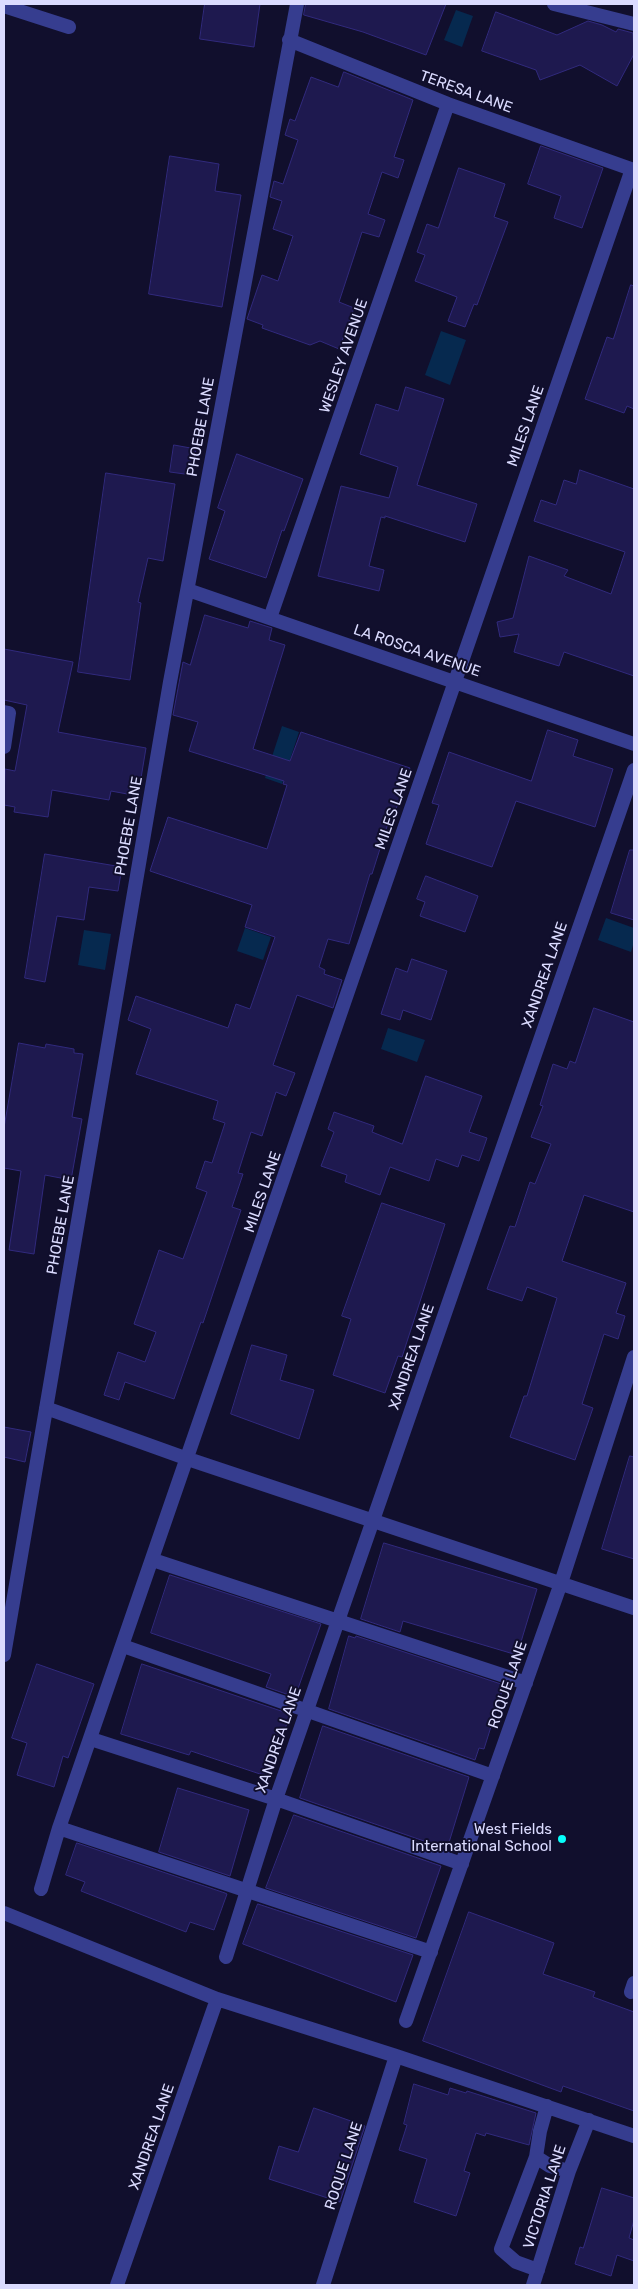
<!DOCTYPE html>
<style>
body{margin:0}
#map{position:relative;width:638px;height:2289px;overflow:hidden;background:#110f2d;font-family:Rubik,sans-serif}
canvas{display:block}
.frame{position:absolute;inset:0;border:5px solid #dbdbff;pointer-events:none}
</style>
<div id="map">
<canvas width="638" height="2289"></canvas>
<div class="frame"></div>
</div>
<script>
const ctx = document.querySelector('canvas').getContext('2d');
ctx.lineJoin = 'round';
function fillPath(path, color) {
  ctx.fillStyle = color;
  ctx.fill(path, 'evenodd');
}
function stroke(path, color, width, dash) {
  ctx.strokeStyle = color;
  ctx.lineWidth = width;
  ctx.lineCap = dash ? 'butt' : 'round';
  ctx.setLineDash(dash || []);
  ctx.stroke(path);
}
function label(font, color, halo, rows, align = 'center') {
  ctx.font = font + ' Rubik,sans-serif';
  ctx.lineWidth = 4;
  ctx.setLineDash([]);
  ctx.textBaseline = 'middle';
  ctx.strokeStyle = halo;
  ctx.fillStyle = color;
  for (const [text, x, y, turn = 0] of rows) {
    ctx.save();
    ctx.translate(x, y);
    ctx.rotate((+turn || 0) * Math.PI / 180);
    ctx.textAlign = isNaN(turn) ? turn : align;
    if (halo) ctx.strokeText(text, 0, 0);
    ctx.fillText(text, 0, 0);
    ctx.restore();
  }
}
fillPath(new Path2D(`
 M 456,10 L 473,16 L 462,47 L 444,40 Z
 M 441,331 L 466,340 L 450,385 L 425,375 Z
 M 282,726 L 299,732 L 282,784 L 265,778 Z
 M 606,918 L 634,928 L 634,942 L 631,952 L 598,940 Z
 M 245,928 L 271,937 L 263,960 L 237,951 Z
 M 84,930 L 111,934 L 105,970 L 78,965 Z
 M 388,1028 L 425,1040 L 417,1062 L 381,1049 Z`), '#06294f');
const building = new Path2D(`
 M 205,4 L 260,4 L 254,47 L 200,39 Z
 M 306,4 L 446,4 L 426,55 L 363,32 L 304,15 Z
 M 496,12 L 557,35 L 588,21 L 602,25 L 616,32 L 618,29 L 633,33 L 634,54 L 617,86 L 580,65 L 540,80 L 536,70 L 482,51 Z
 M 344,72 L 413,100 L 394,157 L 404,160 L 398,178 L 382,172 L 368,214 L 385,220 L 379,237 L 362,232 L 339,302 L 354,308 L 339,349 L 320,341 L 310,345 L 262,328 L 263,325 L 247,319 L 262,275 L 278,281 L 293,236 L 273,229 L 282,201 L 270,197 L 274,181 L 283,184 L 298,140 L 285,135 L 290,119 L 295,121 L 311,77 L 338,87 Z
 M 541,146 L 603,168 L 582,228 L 554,218 L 561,196 L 528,184 Z
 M 170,156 L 219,164 L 215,191 L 241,195 L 222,307 L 149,294 Z
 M 459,168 L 505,184 L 494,217 L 508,222 L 477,305 L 474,304 L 465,327 L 448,321 L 457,297 L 415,281 L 425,255 L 417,252 L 427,224 L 438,228 Z
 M 631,285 L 634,286 L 634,409 L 627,406 L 624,413 L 585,399 L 607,337 L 613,339 Z
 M 406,387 L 444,399 L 417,485 L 477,504 L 465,542 L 385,516 L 385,518 L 381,517 L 369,566 L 384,570 L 379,591 L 318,576 L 341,486 L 389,498 L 398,467 L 360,454 L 376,404 L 398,411 Z
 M 174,445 L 196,449 L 192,475 L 170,472 Z
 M 237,454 L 303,479 L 284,531 L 282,530 L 266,578 L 209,559 L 225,511 L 218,508 Z
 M 580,470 L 634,489 L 634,676 L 564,652 L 559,666 L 514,652 L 519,634 L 500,637 L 497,622 L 513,618 L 529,556 L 568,570 L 564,576 L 611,594 L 625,552 L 534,521 L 541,500 L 556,505 L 564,480 L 576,484 Z
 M 106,473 L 175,484 L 163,561 L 148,558 L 138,602 L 141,603 L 130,680 L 78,672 Z
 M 205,615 L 248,628 L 250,621 L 272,628 L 269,640 L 285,645 L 253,749 L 290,761 L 301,732 L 410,768 L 393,818 L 390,817 L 372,874 L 370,874 L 349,944 L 328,939 L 319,967 L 325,970 L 324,974 L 342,980 L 333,1008 L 297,995 L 273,1065 L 295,1073 L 286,1096 L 276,1092 L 262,1136 L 251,1132 L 238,1173 L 243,1174 L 232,1207 L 241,1210 L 203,1323 L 201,1322 L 174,1399 L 125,1382 L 119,1400 L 104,1395 L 118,1352 L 145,1362 L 156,1332 L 134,1324 L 159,1250 L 183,1259 L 207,1192 L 196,1188 L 205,1161 L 212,1163 L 225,1123 L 213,1119 L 218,1101 L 136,1074 L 151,1029 L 128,1020 L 136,996 L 228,1028 L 236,1004 L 250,1009 L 275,937 L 245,927 L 252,905 L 150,871 L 168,817 L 267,849 L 287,785 L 283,784 L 284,781 L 189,751 L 198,722 L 173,715 L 183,662 L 190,665 Z
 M 4,649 L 73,662 L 58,732 L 146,748 L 138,796 L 111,791 L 109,800 L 52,790 L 48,817 L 14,812 L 15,807 L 4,805 L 5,769 L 15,771 L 27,705 L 4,700 Z
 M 548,730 L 578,740 L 573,756 L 613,769 L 595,827 L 516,801 L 492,867 L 426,844 L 439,805 L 432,803 L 449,752 L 531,781 Z
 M 630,850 L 634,850 L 634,920 L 611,913 Z
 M 45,854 L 122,867 L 118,891 L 89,887 L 84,920 L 57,916 L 45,982 L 25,978 Z
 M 426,876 L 478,896 L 465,932 L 420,916 L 425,902 L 417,899 Z
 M 412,959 L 447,971 L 431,1020 L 403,1010 L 400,1020 L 381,1014 L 396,968 L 407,972 Z
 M 594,1008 L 634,1022 L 634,1212 L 584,1195 L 562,1261 L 626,1283 L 616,1313 L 625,1316 L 618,1339 L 604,1334 L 582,1404 L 593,1408 L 575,1460 L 510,1437 L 524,1396 L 527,1396 L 557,1298 L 527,1287 L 522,1301 L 487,1289 L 510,1226 L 515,1227 L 530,1182 L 535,1184 L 551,1144 L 531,1137 L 543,1106 L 540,1105 L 553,1064 L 567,1069 L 570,1061 L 575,1063 Z
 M 19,1043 L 45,1048 L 46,1044 L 74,1049 L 74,1053 L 83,1054 L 72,1117 L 82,1119 L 71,1180 L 45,1175 L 34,1254 L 9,1250 L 21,1171 L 4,1168 L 4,1128 Z
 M 426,1076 L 482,1096 L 469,1132 L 487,1138 L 479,1161 L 462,1155 L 458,1167 L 436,1159 L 429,1181 L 390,1167 L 380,1195 L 345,1182 L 347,1175 L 321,1166 L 334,1132 L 328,1129 L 334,1112 L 374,1126 L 372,1132 L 402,1144 Z
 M 382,1203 L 445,1224 L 402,1357 L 398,1356 L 385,1393 L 333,1375 L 351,1319 L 342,1316 Z
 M 252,1345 L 287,1355 L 280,1380 L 314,1390 L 299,1439 L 231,1414 Z
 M 4,1427 L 31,1432 L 25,1462 L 4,1457 Z
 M 630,1456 L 634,1457 L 634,1559 L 602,1549 Z
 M 384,1543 L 537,1589 L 517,1655 L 403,1621 L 400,1632 L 361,1619 Z
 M 170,1575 L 321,1624 L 295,1697 L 266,1687 L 271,1674 L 151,1633 Z
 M 349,1636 L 355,1638 L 356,1636 L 504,1685 L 484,1749 L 479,1748 L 475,1760 L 329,1709 Z
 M 37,1664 L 94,1684 L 68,1758 L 63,1756 L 54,1787 L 17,1775 L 27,1743 L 12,1738 Z
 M 142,1664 L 290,1714 L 269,1777 L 191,1751 L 189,1755 L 121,1734 Z
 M 323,1726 L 469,1777 L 447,1849 L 300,1798 Z
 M 178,1788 L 249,1810 L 230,1876 L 159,1852 Z
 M 294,1815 L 441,1866 L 416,1938 L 266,1888 Z
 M 77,1843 L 225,1893 L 227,1894 L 214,1930 L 190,1922 L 186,1932 L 81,1891 L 85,1882 L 66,1875 Z
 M 258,1904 L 413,1955 L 396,2002 L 243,1944 Z
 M 469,1912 L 554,1943 L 543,1974 L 595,1992 L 593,1997 L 634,2012 L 634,2111 L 563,2086 L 561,2092 L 423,2041 Z
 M 414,2084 L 448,2095 L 450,2088 L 466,2093 L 467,2091 L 536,2113 L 529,2145 L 486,2133 L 485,2136 L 476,2133 L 464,2171 L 470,2173 L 456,2216 L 414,2202 L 427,2159 L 399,2150 L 407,2125 L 404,2124 Z
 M 314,2108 L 365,2126 L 340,2202 L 269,2179 L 279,2146 L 298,2152 Z
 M 602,2188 L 634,2198 L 634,2220 L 629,2238 L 634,2240 L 634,2261 L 617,2255 L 611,2276 L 575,2264 L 580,2247 L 583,2248 Z`);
fillPath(building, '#1e194f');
stroke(building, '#312a7d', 1);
stroke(new Path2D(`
 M 554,4 L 634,24
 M 4,6 L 69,27
 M 289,40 L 448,104 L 634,170
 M 188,590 L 634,744
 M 270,618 L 448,104
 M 4,712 L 9,713 L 4,747
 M 46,1408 L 188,1459 L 634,1608
 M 153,1560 L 526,1683
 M 123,1646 L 493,1776
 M 4,1655 L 170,682 L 297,4
 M 91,1739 L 276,1799 L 462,1864
 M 59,1828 L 431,1952
 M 41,1889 L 59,1828 L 632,169
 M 4,1913 L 217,1999 L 396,2056 L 634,2136
 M 226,1957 L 276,1799 L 634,770
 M 631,1992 L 634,1983
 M 406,2021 L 561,1583 L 634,1357
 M 547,2106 L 540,2131 L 536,2157 L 550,2166 L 569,2171
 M 536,2157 L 501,2249 L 516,2262 L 538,2270
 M 117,2285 L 217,1999
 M 323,2285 L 396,2056
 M 533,2285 L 569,2171 L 589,2120`), '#363d8f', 14);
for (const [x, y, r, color] of [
 [562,1839,5,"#07fffb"]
]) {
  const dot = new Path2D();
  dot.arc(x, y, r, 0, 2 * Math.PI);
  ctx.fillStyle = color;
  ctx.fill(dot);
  stroke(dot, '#110f2d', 2);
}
label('15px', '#dbdbff', '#110f2d', [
 ["TERESA LANE",466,92,20],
 ["WESLEY AVENUE",344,356,-71],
 ["MILES LANE",526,426,-71],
 ["PHOEBE LANE",201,427,-80],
 ["LA ROSCA AVENUE",417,651,19],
 ["MILES LANE",394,809,-71],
 ["PHOEBE LANE",129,826,-80],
 ["XANDREA LANE",545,975,-71],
 ["MILES LANE",263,1192,-71],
 ["PHOEBE LANE",61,1225,-80],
 ["XANDREA LANE",412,1357,-71],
 ["ROQUE LANE",508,1685,-71],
 ["XANDREA LANE",279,1740,-71],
 ["XANDREA LANE",152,2137,-71],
 ["ROQUE LANE",344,2166,-72],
 ["VICTORIA LANE",545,2197,-72]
]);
label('15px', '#dbdbff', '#110f2d', [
 ["West Fields",552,1830],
 ["International School",552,1847]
], 'right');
</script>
